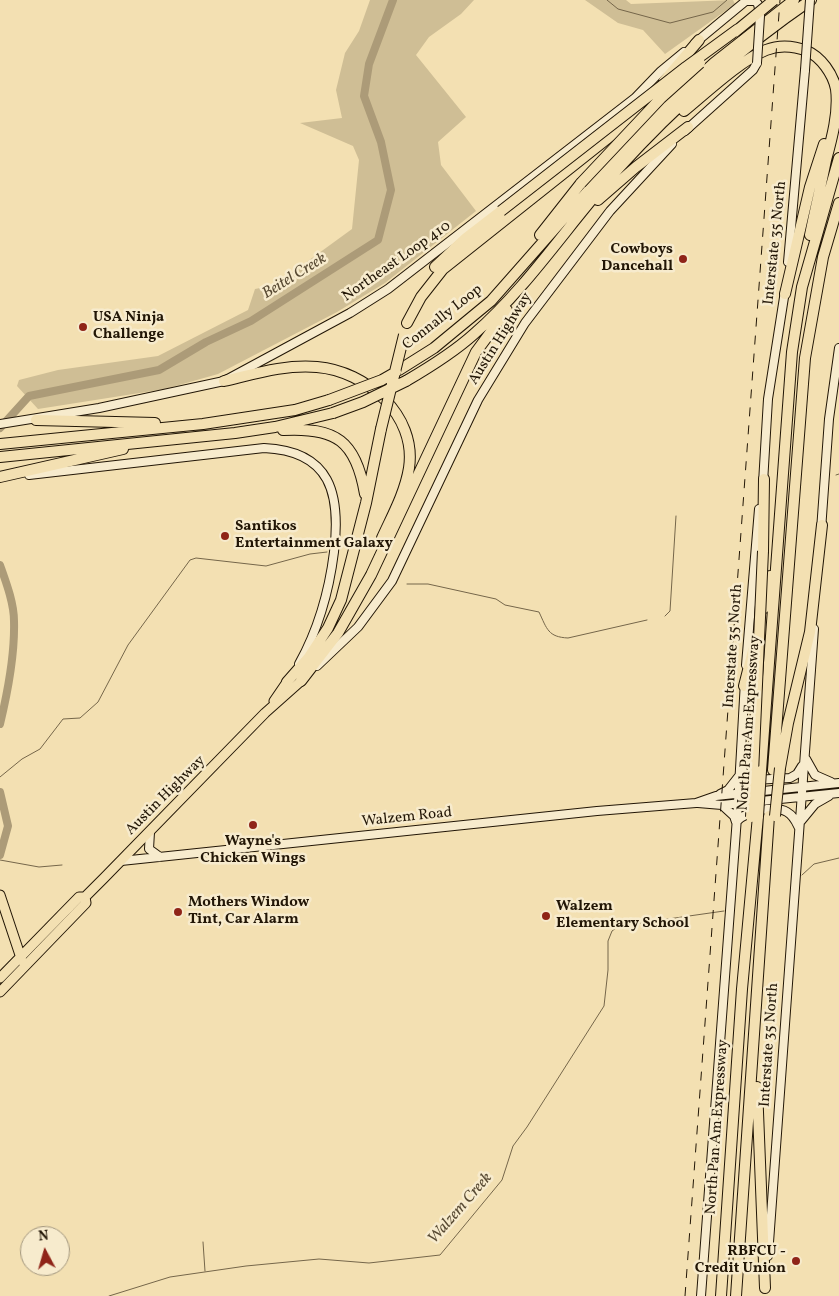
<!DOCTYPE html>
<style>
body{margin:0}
#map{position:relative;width:839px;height:1296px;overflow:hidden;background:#f3e0b2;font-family:Vollkorn,serif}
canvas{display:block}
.north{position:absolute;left:20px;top:1226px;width:50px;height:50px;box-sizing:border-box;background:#f7ebcd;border:1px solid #a2967d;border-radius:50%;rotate:354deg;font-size:14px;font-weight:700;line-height:20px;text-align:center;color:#221606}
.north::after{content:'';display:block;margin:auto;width:18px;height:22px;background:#8f2418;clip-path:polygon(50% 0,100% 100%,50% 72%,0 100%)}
</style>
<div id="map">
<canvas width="839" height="1296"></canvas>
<div class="north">N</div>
</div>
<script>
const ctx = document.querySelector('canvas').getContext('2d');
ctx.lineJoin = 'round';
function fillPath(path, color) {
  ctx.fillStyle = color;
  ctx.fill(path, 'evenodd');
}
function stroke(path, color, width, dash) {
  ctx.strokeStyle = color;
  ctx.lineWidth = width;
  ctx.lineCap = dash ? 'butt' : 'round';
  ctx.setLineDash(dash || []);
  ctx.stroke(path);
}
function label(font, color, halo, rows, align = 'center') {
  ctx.font = font + ' Vollkorn,serif';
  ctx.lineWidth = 5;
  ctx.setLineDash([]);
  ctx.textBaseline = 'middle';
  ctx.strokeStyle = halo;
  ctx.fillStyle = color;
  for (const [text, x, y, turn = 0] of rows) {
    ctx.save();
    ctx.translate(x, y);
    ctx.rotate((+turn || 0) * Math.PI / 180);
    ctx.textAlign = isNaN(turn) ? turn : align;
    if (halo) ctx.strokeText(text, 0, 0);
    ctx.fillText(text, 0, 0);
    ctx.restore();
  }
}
fillPath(new Path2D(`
 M 370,0 L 474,0 L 461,14 L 429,37 L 416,55 L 466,117 L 438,142 L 441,165 L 476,211 L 385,283 L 337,312 L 218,374 L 165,389 L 38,409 L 17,386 L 19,380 L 58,370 L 158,356 L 248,310 L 255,289 L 275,285 L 352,229 L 359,160 L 353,146 L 300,123 L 342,118 L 336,90 L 345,53 L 359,31 Z
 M 585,0 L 626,0 L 631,4 L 733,0 L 735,4 L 665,54 L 643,30 L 618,23 Z`), '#cfbe95');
stroke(new Path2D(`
 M 607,0 L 618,9 L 670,23 L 713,12 L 727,0
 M 836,475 L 839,474
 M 407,584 L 428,584 L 496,599 L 505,605 L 539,612 C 547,629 548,637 568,638 L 647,620
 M 665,616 L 670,611 L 676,516
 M 0,777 L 22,759 L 40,749 L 63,719 L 80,718 L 98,702 L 128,645 L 190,560 L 196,558 L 266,566 L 310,554 L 327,552
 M 0,860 L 39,867 L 62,865
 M 802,875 L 814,864 L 839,858
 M 203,1242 L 205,1271
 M 109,1296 L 170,1277 L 246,1266 L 319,1259 L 369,1263 L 440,1255 L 502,1180 L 513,1146 L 527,1127 L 604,1006 L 608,970 L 608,941 L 612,931 L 619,926 L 724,911`), '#75664a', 1);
stroke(new Path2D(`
 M 0,428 L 29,396 L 159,370 L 206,342 L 251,321 L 378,240 L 391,190 L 381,142 L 364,96 L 369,64 L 393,0
 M 0,565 C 6,582 14,603 14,621 C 15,656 8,691 0,724
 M 0,792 L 8,826 L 0,855`), '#ac9b78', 8);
const secondary = new Path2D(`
 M 747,1 L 755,1 L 758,4 L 760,14
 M 695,43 L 747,0
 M 685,131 L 753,70 L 757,63
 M 788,262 L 805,70
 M 0,424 L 99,408 L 224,381 L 350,313 L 388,289 L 635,98 L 661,71 L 684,52
 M 29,475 L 264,448 C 331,451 341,494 334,552 C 329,592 319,628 299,664
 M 763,483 L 768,399 L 785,291
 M 821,530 L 829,419 L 839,348
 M 746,665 L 759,509
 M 317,666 L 358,627 L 392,581 L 478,400 L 525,323 L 610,211 L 672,144
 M 806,759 L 815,775 L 831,782
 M 741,767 L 745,775 L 754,780 L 790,778 L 797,774 L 802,766
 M 720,794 L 728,790 L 739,776
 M 698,803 L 722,805 L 839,793
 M 722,805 L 734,816 L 736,822 C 745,811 775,805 787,812 C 794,816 796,822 799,828
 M 801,821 L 815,804 L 829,796
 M 150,832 L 149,849 L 160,857
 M 121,861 L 597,811 L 696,803 L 716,796 L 839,783
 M 768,1256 L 814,629
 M 701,1296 L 738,804 L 745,681`);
const primary = new Path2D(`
 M 274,701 L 287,682
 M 0,895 L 22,961
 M 0,978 L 79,897 L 85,897
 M 0,992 L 86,903 L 85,897 L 104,878 L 265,713 L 301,681`);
const motorway = new Path2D(`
 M 664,81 L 699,40
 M 684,111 C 706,93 741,60 766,50 C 779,45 794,46 807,51 C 821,57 833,74 836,89 C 839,112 832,138 826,160 C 821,185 815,210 810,235
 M 598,200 L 636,167 L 688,127
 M 540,235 L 581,183
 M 435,267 L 466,238 L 501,211
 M 785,294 L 810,187 L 824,144
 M 407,323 L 421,297 L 443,269 L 657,99
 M 399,370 L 434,348 L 491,301 L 647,124 L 714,63 L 794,0
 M 224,381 C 254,374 286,364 317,367 C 366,371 417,415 409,468 C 405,493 392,516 382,538
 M 406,381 C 430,367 453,353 474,334 C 529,286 569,223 618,169 C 675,106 741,48 811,0
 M 36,420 L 155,423
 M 283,430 C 336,427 356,441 365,494
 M 0,444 L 203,424 L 295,410 L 329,400
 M 0,457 L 235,433 L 275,427 L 333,413
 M 0,477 L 123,449
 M 763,551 L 764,479
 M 764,608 L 770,576
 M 301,681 L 338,633 L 371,575 L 476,352 L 507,310
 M 287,682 L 309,657 L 328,628 L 341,600 L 366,503 L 381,429
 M 744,686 L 756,639
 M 780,768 L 788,723 L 810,632 L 822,525
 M 773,770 L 805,358 L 823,257 L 839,203
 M 761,771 L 792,352 L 802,287 L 839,158
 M 757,1087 L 765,1288
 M 721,1296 L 742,989 L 758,816
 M 736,1296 L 769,816`);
stroke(secondary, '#221606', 10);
stroke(primary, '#221606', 11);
stroke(motorway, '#221606', 12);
stroke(secondary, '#f7ebcd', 8);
stroke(primary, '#f3e0b2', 9);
stroke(motorway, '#f3e0b2', 10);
stroke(new Path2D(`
 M 685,1296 L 780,0`), '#221606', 1, [9, 9]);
const secondaryBridge = new Path2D(`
 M 757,63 L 760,16
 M 805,70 L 810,0`);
const motorwayBridge = new Path2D(`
 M 735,32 L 774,0
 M 581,183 L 661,98 L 700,63
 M 501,211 L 686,67 L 738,29
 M 329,400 L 382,380 L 396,372
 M 333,413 L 363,402 L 406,381
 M 381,429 L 404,335
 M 758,816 L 761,771
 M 775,816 L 780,768
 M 751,817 L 763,551`);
stroke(secondaryBridge, '#221606', 10, []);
stroke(motorwayBridge, '#221606', 12, []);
stroke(secondaryBridge, '#f7ebcd', 8);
stroke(motorwayBridge, '#f3e0b2', 10);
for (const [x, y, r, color] of [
 [683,259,5,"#8f2418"],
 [83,327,5,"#8f2418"],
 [225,536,5,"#8f2418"],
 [253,825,5,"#8f2418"],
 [178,912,5,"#8f2418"],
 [546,916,5,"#8f2418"],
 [796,1261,5,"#8f2418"]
]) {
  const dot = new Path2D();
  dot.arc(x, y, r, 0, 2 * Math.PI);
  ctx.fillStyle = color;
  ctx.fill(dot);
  stroke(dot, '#f7ebcd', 2);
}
label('15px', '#221606', '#f7ebcd', [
 ["Interstate 35 North",776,243,-84],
 ["Northeast Loop 410",397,262,-35],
 ["Connally Loop",443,318,-38],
 ["Austin Highway",501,339,-58],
 ["Interstate 35 North",734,646,-86],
 ["North Pan Am Expressway",750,723,-86],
 ["Austin Highway",166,796,-45],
 ["Walzem Road",407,818,-6],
 ["Interstate 35 North",770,1045,-86],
 ["North Pan Am Expressway",718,1127,-86]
]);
label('bold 15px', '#221606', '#f7ebcd', [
 ["Cowboys",673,250,"right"],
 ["Dancehall",673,267,"right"],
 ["USA Ninja",93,318],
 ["Challenge",93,335],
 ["Santikos",235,527],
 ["Entertainment Galaxy",235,544],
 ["Wayne's",253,842,"center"],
 ["Chicken Wings",253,859,"center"],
 ["Mothers Window",188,903],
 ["Tint, Car Alarm",188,920],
 ["Walzem",556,907],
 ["Elementary School",556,924],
 ["RBFCU -",786,1252,"right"],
 ["Credit Union",786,1269,"right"]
], 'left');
label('italic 16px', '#594b34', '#f7ebcd', [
 ["Beitel Creek",295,277,-32],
 ["Walzem Creek",461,1209,-49]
]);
</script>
